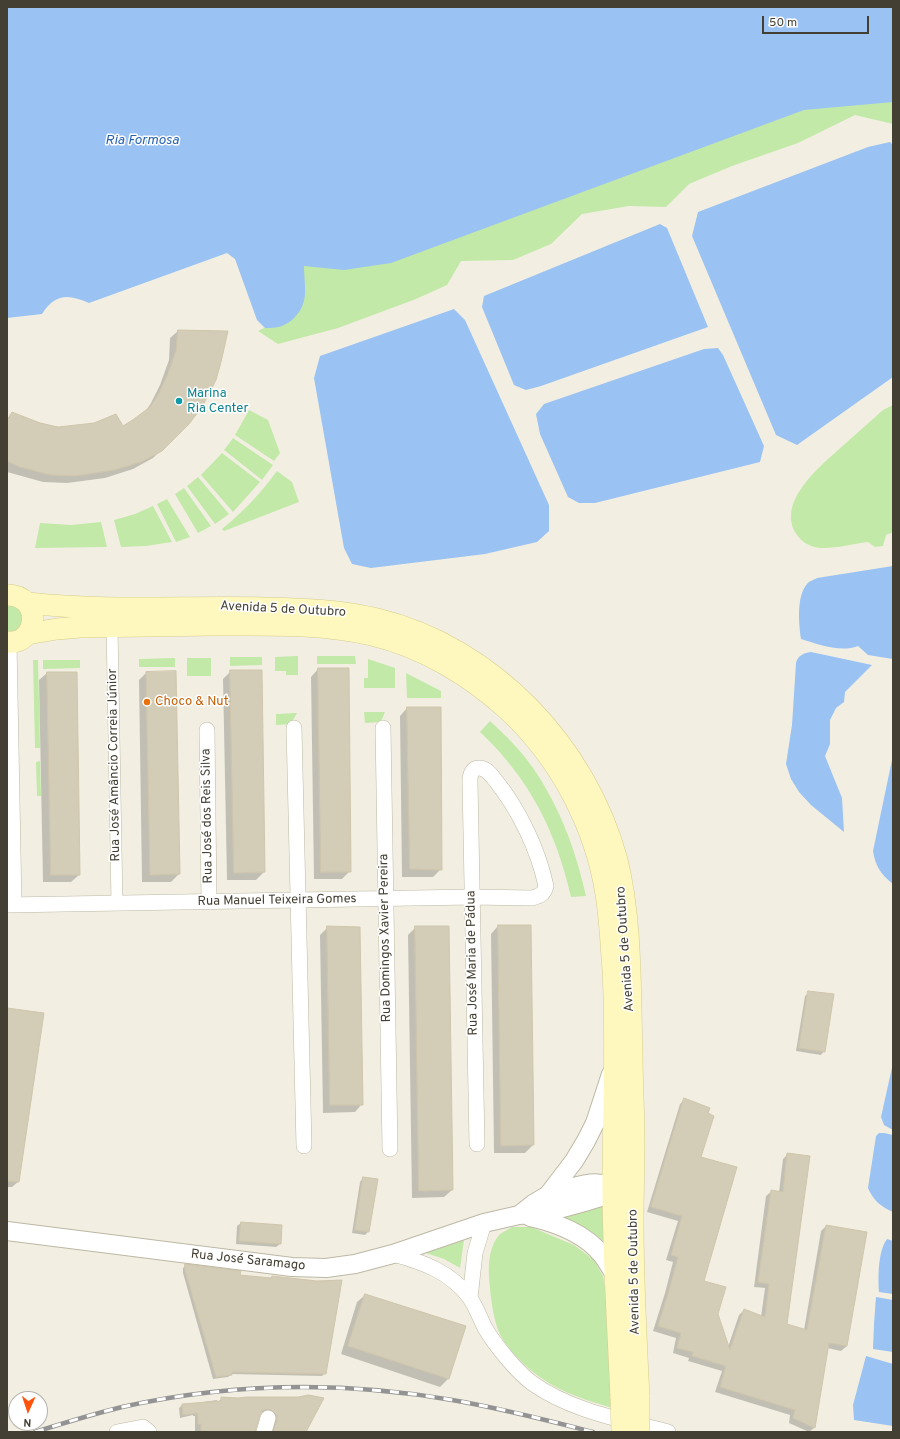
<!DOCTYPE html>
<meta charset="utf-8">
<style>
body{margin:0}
#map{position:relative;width:900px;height:1439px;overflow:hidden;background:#f2efe2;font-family:Overpass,sans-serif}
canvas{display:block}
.frame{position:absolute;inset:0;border:8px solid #433f32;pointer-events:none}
.north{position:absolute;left:8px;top:1391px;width:40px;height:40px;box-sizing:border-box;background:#fff;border:1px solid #b4b2ad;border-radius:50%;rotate:183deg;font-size:11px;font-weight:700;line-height:16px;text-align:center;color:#433f32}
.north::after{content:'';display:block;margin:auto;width:14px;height:18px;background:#ff520b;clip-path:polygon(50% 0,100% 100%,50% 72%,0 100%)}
.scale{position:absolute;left:762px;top:16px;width:107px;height:18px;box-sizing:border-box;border:2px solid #433f32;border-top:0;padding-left:5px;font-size:12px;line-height:14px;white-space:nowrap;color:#433f32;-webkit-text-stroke:3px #fff;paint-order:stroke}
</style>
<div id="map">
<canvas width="900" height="1439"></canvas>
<div class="frame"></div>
<div class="north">N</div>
<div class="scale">50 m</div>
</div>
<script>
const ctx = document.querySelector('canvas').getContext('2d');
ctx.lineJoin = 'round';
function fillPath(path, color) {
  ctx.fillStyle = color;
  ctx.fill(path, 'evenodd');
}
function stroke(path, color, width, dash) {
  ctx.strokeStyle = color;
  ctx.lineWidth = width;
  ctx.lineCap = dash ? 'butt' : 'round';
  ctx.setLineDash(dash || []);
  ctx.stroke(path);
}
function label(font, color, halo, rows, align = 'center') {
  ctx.font = font + ' Overpass,sans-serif';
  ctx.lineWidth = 3;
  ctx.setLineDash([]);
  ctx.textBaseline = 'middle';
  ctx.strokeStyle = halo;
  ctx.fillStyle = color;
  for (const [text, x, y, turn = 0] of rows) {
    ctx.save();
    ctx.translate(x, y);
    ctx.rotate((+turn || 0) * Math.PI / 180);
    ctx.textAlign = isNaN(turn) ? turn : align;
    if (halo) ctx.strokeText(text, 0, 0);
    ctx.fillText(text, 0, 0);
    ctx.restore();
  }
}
fillPath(new Path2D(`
 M 893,100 L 893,124 L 855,115 L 798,143 L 732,166 L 689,184 L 666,207 L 629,206 L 582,214 L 551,244 L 513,260 L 461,261 L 447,285 L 416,299 L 338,328 L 278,344 L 258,331 L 266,327 L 302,264 L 804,108 Z
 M 893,405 L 893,532 L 886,535 L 883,546 L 875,547 L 868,542 C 853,544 838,548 823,548 C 810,548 801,542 795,532 C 777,499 825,462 846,443 C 858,432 871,421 883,410 Z
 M 249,410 L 268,420 L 280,453 L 274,461 L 235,435 Z
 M 233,438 L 273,465 L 262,480 L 224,450 Z
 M 222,453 L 260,482 L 233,512 L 201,475 Z
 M 277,471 L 292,482 L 299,502 L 224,531 L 222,529 C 243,512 261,493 277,471 Z
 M 198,477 L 229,514 L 215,524 L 187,486 Z
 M 184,488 L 211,526 L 198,533 L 175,494 Z
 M 167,499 L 190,537 L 176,542 L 157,504 Z
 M 153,506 L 172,542 L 146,546 L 121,547 L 114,520 L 135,514 Z
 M 101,522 L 107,547 L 35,548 L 40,523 L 71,525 Z
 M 7,604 L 15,605 L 23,616 C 21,628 19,631 7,632 Z
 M 298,656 L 298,675 L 286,675 L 286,671 L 275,671 L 275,657 Z
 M 317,656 L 355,656 L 356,664 L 317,664 Z
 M 230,657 L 262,657 L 262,665 L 230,666 Z
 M 175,658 L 175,667 L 139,667 L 139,659 Z
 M 187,658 L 211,658 L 211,676 L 187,676 Z
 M 368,659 L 395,668 L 395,688 L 364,688 L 364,678 L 368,678 Z
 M 33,660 L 38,660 L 40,748 L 35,748 Z
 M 43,660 L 80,660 L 80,668 L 43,669 Z
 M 406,673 L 441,691 L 441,698 L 407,698 Z
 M 364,712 L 385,712 L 381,722 L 365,723 Z
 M 297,713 L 291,724 L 276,725 L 276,714 Z
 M 490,721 C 505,735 521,750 533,768 C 560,807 576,851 586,896 L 571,897 C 556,831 529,778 480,732 Z
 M 40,761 L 41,796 L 37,796 L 36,762 Z
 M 603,1204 L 603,1241 L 589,1230 L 559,1217 Z
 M 512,1227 L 531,1227 L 574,1245 L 594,1260 L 603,1276 L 607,1299 L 613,1408 C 574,1397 543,1386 515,1355 C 508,1347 500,1337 497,1327 C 492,1311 490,1292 489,1276 C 488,1262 490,1246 499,1235 C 502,1232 508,1230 512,1227 Z
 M 464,1240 L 460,1268 L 444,1259 L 426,1253 Z`), '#c2e9a8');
fillPath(new Path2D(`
 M 7,7 L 893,7 L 893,102 L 804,110 L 391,263 L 344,270 L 304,266 C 304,287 310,302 294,318 C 285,327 277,328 265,328 L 257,320 L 235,259 L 227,253 L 89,303 C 69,294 55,293 42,314 L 7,318 Z
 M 890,142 L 893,145 L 893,377 L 797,445 L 776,435 L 692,236 L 698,212 L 868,147 Z
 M 660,224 L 667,228 L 708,327 L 541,386 L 526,390 L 514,385 L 482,307 L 484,296 Z
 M 454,309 L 465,320 L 549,505 L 549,531 L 537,542 L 485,554 L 371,568 L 352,564 L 344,548 L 314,378 L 320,356 Z
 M 718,348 L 723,355 L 764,446 L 760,462 L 595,503 L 579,503 L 568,497 L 540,434 L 536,414 L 544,404 L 704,349 Z
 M 893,566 L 893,659 L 868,655 L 858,646 C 840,653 818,644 801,639 C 799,624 796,597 807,584 C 809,581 814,580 817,578 Z
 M 811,652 L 872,665 L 845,692 L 844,702 L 836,708 L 830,720 L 830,744 L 825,756 L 842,798 L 844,832 L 811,805 L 799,792 L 791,779 L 786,764 L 792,725 L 796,663 C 798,655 804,653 811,652 Z
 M 893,755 L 893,884 C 881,875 875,865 873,851 Z
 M 893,1063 L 893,1130 L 884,1125 L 881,1117 Z
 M 879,1133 L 884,1133 L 893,1135 L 893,1212 C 881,1207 873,1200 868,1188 L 876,1136 Z
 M 887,1239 L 893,1241 L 893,1294 L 879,1292 C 878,1277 878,1251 887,1239 Z
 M 876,1297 L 893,1300 L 893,1352 L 873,1349 L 874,1324 Z
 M 866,1356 L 893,1364 L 893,1426 L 854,1420 L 853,1405 Z`), '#9ac2f3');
fillPath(new Path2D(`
 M 178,331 L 227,332 L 189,423 L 153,458 L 133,469 L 105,478 L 67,483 L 43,482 L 7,472 L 7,419 L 12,413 L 24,418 L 58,428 L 122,427 L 145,412 L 151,403 L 160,385 L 169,360 L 170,338 Z
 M 318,669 L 350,871 L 342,879 L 314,879 L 311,677 Z
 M 231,671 L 264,872 L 256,880 L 227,880 L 223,679 Z
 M 47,673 L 79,875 L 71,882 L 43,882 L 39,680 Z
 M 146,673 L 179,874 L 171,882 L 142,882 L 139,680 Z
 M 407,708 L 441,869 L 433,877 L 402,877 L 400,716 Z
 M 498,926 L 530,926 L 533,1145 L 525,1153 L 494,1153 L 491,934 Z
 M 328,927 L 362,1104 L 355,1112 L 323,1113 L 320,935 Z
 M 416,927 L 452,1190 L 444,1197 L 412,1198 L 408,935 Z
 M 809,993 L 824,1051 L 821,1055 L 796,1051 L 805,996 Z
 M 7,1009 L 18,1182 L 12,1187 L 7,1187 Z
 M 685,1099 L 700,1158 L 703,1281 L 717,1315 L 728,1347 L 739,1315 L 744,1310 L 761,1317 L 765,1288 L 754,1287 L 766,1196 L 772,1191 L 779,1192 L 783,1159 L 788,1154 L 785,1324 L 804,1330 L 821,1231 L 826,1226 L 847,1346 L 841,1351 L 827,1348 L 814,1428 L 809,1432 L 789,1423 L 790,1415 L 715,1392 L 722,1371 L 688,1361 L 689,1358 L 673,1353 L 676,1338 L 653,1331 L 665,1293 L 673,1262 L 666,1260 L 678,1221 L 647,1212 L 680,1104 Z
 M 363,1178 L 369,1231 L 365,1235 L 352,1233 L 360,1182 Z
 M 241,1223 L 281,1226 L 280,1244 L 276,1247 L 236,1244 L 237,1226 Z
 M 186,1265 L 239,1276 L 271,1278 L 272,1277 L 325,1373 L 322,1376 L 231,1374 L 228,1377 L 213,1379 L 183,1273 L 183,1268 Z
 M 365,1295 L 465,1327 L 448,1379 L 440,1387 L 341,1354 L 357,1302 Z
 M 222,1398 L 238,1399 L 298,1398 L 305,1432 L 272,1432 L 267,1412 L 260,1413 L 254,1432 L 195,1432 L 195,1416 L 193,1416 L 193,1415 L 180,1418 L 179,1408 L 182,1405 L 217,1400 L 217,1403 Z`), '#0003');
const building = new Path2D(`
 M 178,330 L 228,331 L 221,362 L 216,380 L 202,407 L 189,424 L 162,451 L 141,462 L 114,470 L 75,476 L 51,475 L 20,467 L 7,461 L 7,421 L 12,412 L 40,423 L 58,427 L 94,423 L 116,414 L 123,426 L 134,419 L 150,407 L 158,395 L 167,376 L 176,351 Z
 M 318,668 L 349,668 L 351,872 L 321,872 Z
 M 230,670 L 262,670 L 265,872 L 234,873 Z
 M 176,671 L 180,874 L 150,875 L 146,672 Z
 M 47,672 L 77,672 L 80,875 L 51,875 Z
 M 407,707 L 441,707 L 442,870 L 410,869 Z
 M 498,925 L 531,925 L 534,1145 L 501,1146 Z
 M 327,926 L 360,927 L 363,1105 L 330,1105 Z
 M 415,926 L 449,926 L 453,1190 L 419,1191 Z
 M 808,991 L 834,994 L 825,1052 L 799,1048 Z
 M 7,1008 L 44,1013 L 19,1182 L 7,1181 Z
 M 684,1098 L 710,1108 L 708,1113 L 714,1116 L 701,1157 L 737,1167 L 704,1281 L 726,1287 L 718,1314 L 730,1350 L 744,1309 L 765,1317 L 769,1284 L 758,1282 L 771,1190 L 783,1192 L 787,1153 L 810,1156 L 787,1324 L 807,1330 L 826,1225 L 867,1232 L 847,1346 L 829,1343 L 815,1428 L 793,1418 L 795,1410 L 720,1387 L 726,1366 L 692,1356 L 693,1352 L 677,1348 L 681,1333 L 658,1326 L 670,1287 L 678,1257 L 671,1255 L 682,1216 L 651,1207 Z
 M 363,1177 L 378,1179 L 369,1232 L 355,1230 Z
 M 241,1222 L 282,1225 L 281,1244 L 239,1241 Z
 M 185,1264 L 241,1271 L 240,1275 L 271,1278 L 272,1276 L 317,1281 L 342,1280 L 326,1374 L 232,1372 L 232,1375 L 216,1377 L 185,1270 Z
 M 365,1294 L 466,1326 L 449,1379 L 348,1346 Z
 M 309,1395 L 324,1398 L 306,1432 L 273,1432 L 277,1420 L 277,1415 L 271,1410 L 266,1409 L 262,1411 L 260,1415 L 255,1432 L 201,1432 L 201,1424 L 198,1424 L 198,1413 L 183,1415 L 182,1404 L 221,1401 L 221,1397 L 238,1398 L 247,1397 L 298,1397 Z`);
fillPath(building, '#d3ccb7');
stroke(building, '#cfc5aa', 1);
const pedestrian = new Path2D(`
 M 112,626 L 117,904`);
const minor = new Path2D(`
 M 9,642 L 14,905
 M 294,728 L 304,1146
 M 383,728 L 390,1149
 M 207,730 L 209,902
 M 7,905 L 472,897 L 532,898 C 540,896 544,894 546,886 C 538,849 519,810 496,781 C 491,775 487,768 479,768 C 472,768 470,775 470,781 L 477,1144
 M 393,1254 C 423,1262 451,1272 470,1298 C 476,1307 480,1318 485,1328 C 495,1345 517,1372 532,1383 C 571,1411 623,1420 668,1432
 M 470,1298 L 475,1253 L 484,1223
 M 117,1432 L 143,1427 L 149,1432
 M 264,1432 L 268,1418`);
const tertiary = new Path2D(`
 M 548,1195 C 571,1188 599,1174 620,1192
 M 519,1215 L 533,1204 L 548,1195 L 574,1161 L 586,1141 L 595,1123 L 611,1074
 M 530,1217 C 557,1223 585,1233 603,1256 C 607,1262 611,1268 615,1275
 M 7,1231 L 292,1267 L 326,1268 L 355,1264 L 393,1254 L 484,1223 L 519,1215 L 544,1213 L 588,1201 L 598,1198 L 622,1180`);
const secondary = new Path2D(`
 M 7,595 C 43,595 39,645 7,642
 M 28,603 C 106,612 186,606 265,608 C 303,609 340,610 377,619 C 493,647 586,746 617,860 C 632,920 630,992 632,1053 C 632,1082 634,1112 634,1141 C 634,1168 633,1195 633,1222 C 633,1281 636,1339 639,1397
 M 27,634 L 57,629 L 80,627 C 125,626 170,626 215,625 C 267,625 321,623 372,635 C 423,647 471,676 509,711 C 560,759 595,825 606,894 C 610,919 611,945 613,970 C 617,1042 613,1114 613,1187 C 613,1257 618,1327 621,1398`);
stroke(pedestrian, '#bdb8a4', 12);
stroke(minor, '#bdb8a4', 16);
stroke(tertiary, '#bdb8a4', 20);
stroke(secondary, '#d4cc8f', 22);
stroke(pedestrian, '#fff', 11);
stroke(minor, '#fff', 15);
stroke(tertiary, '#fff', 18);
stroke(secondary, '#fff8be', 21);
const rail = new Path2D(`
 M 35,1432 C 64,1423 93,1414 122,1407 C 230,1383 343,1381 452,1400 C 500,1408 546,1420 593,1432`);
stroke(rail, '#939393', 4.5);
stroke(rail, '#fff', 3, [9]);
const secondaryBridge = new Path2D(`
 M 639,1397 L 639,1432
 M 621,1398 L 622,1432`);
stroke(secondaryBridge, '#d4cc8f', 22, []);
stroke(secondaryBridge, '#fff8be', 21);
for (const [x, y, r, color] of [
 [179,401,4,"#0f9aa8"],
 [147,702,4,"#e8710a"]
]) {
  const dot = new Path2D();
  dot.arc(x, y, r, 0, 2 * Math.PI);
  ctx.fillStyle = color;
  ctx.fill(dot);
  stroke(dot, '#fff', 1.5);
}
label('13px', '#0d838f', '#fff', [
 ["Marina",187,394],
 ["Ria Center",187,409]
], 'left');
label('13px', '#433f32', '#fff', [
 ["Avenida 5 de Outubro",283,610,3],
 ["Rua José Amâncio Correia Júnior",115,765,-91],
 ["Rua José dos Reis Silva",208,816,-91],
 ["Rua Manuel Teixeira Gomes",277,901,-1],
 ["Rua Domingos Xavier Pereira",386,938,-91],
 ["Avenida 5 de Outubro",626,949,-94],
 ["Rua José Maria de Pádua",473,963,-91],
 ["Rua José Saramago",248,1261,6],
 ["Avenida 5 de Outubro",635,1272,-91]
]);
label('13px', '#c56008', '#fff', [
 ["Choco & Nut",155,702]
], 'left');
label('italic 14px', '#2864b2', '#fff', [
 ["Ria Formosa",142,141]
]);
</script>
